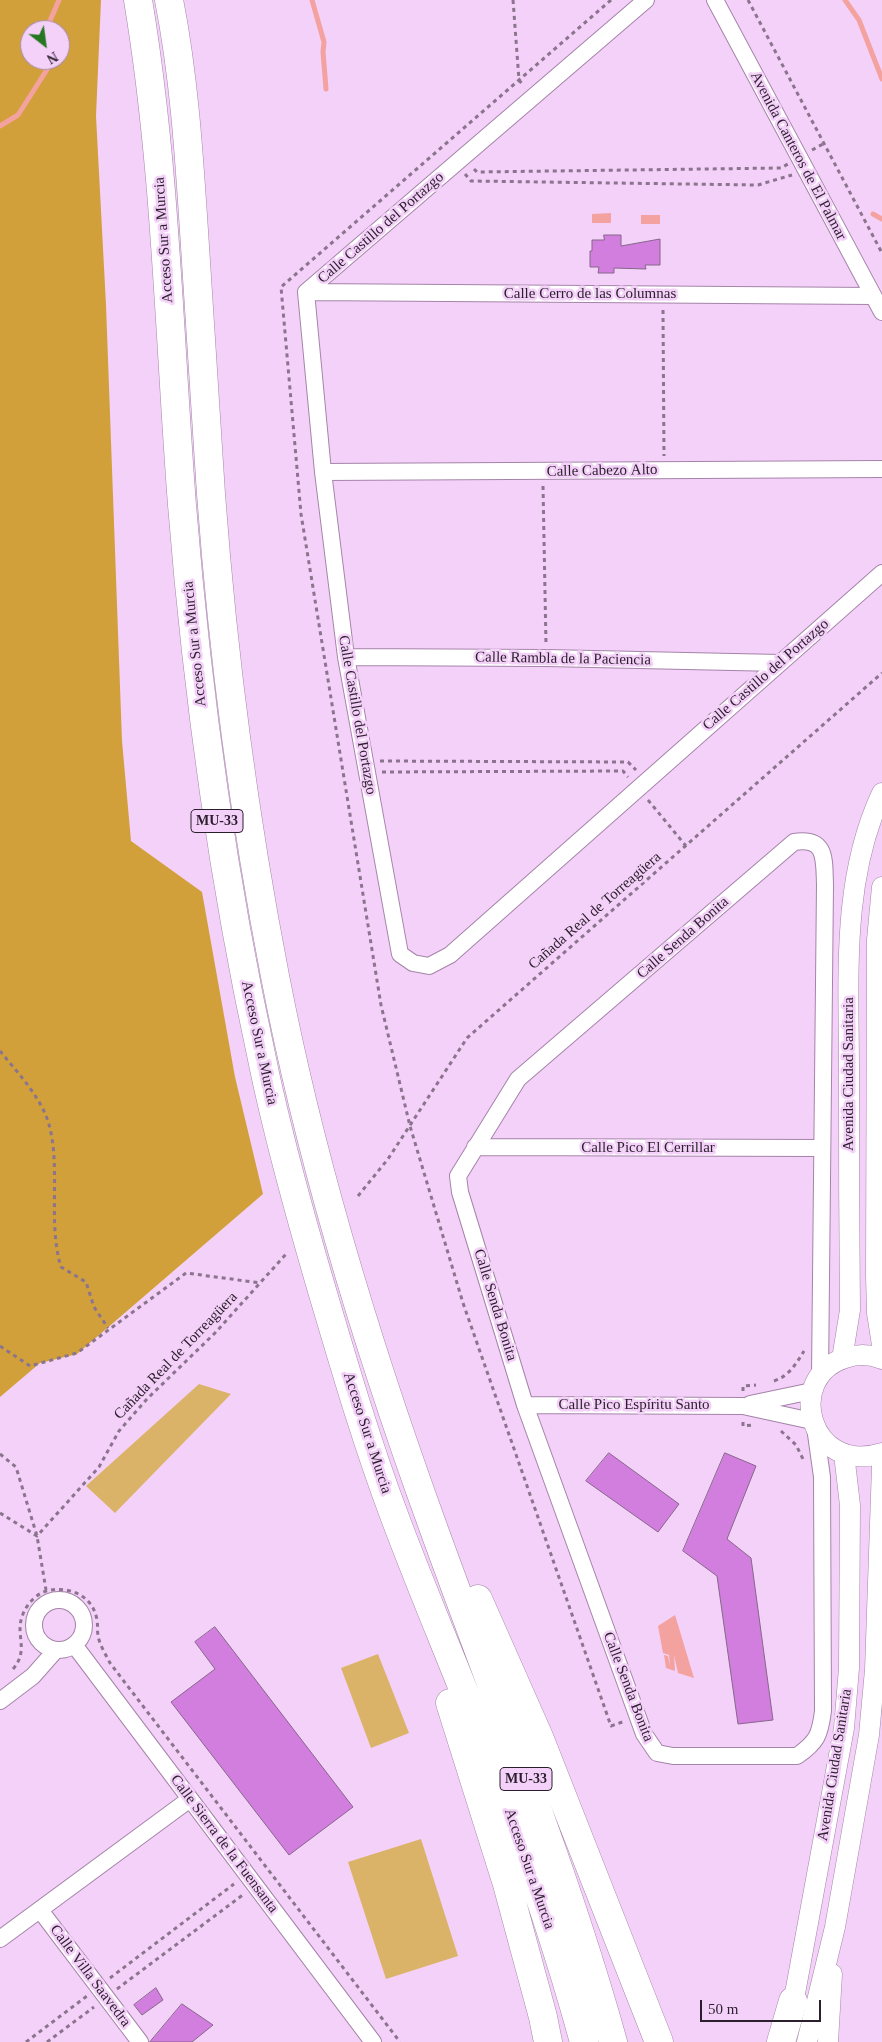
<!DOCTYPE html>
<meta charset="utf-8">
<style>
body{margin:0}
#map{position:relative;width:882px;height:2042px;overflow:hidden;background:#f4d1f8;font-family:Georgia,serif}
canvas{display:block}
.north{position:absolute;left:20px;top:20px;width:50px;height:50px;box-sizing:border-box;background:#f4d1f8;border:1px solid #a48aa7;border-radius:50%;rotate:150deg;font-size:14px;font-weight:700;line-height:20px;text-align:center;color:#2b1f2d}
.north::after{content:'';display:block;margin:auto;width:18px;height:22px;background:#267721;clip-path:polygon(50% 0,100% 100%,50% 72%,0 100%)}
.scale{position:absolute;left:700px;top:2000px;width:121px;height:22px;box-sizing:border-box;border:2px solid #2b1f2d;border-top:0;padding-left:6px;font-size:15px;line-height:18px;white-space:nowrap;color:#2b1f2d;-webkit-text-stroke:4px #f4d1f8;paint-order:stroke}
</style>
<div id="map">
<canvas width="882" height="2042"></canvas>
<div class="north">N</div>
<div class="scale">50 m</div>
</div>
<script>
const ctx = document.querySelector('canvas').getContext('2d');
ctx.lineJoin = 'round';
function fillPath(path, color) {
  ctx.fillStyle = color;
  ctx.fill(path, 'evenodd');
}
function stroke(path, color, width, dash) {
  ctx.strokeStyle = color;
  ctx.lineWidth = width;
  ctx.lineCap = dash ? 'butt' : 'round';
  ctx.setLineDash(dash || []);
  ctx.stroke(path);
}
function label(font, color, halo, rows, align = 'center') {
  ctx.font = font + ' Georgia,serif';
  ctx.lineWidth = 5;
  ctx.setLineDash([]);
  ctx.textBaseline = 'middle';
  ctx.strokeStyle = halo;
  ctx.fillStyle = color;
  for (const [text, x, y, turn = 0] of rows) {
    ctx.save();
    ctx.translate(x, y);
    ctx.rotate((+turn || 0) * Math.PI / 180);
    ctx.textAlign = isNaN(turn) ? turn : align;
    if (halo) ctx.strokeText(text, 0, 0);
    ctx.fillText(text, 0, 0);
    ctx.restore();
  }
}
fillPath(new Path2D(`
 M 199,1384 L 231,1394 L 115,1513 L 86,1486 Z
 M 378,1654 L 409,1733 L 371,1748 L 341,1668 Z
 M 421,1839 L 458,1956 L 386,1979 L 348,1862 Z`), '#dbb368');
fillPath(new Path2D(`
 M 0,0 L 101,0 L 96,116 L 106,305 L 122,741 L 131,841 L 202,892 L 235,1077 L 263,1194 L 77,1354 L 40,1363 L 0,1397 ZM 30,30 L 60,30 L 60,60 L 30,60 Z`), '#d1a03a');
fillPath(new Path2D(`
 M 611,213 L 611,223 L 592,223 L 592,214 Z
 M 641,215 L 660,215 L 660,224 L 641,224 Z
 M 675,1615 L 694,1678 L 678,1673 L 674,1655 L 675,1671 L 666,1668 L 664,1655 L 668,1656 L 670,1666 L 669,1655 L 663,1653 L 658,1626 Z`), '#f3a29f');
stroke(new Path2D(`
 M 312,0 L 324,42 L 323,52 L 326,89
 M 845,0 L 859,20 L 882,79
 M 46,30 L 59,0
 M 0,126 L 18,115 L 48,68 L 47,60
 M 873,214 L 882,219`), '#f3a29f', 5);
const building = new Path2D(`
 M 604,235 L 621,235 L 621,246 L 660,239 L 660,265 L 645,265 L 646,269 L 614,268 L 614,273 L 598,273 L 599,267 L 590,267 L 590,251 L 592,251 L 592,240 L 604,240 Z
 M 609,1453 L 679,1504 L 658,1532 L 586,1481 Z
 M 725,1453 L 756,1466 L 727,1539 L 751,1558 L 773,1720 L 738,1724 L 717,1576 L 683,1551 Z
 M 215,1627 L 353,1807 L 289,1855 L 171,1702 L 215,1669 L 195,1642 Z
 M 156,1988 L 163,2000 L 142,2015 L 134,2005 Z
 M 182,2004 L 213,2025 L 192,2042 L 150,2042 Z`);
fillPath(building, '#d27edf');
stroke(building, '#856689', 1);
const minor = new Path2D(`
 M 646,0 L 306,292 L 323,472 L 346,657 L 400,954 L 413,963 L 429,966 L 450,955 L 882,573
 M 715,0 L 882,312
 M 306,292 L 873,296
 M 323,472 L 882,469
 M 346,657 L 546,658 L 780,663
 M 475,1147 L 821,1148
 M 750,1404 L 812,1391
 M 525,1405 L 743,1406 L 812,1421
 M 815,1427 L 822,1477 L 823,1711 C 820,1735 817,1742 797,1756 L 673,1756 L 657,1753 L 644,1734 L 525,1405 L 460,1192 L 458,1176 L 518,1079 L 794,842 C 827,837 824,859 825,885 L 820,1376
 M34 1625a25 25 0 1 1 50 0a25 25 0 1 1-50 0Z
 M 75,1646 L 373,2042
 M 0,1701 L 33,1676 L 55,1651
 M 40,1910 L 140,2042
 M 0,1939 L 190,1799`);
const tertiary = new Path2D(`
 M 882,887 L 877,940 L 876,1276 L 877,1313 L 882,1345
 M 842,1359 L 850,1310 C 849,1231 849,1151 849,1072 C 849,978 841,880 882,793
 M 882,1359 C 870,1354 857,1354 845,1358 C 784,1377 809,1476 882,1453
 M 791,2015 L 844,1728 L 849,1668 L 850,1505 L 844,1454
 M 807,2042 L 835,1927 L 869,1735 L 875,1670 L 882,1466
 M 828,2042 L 832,1974`);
const motorway = new Path2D(`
 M 138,0 C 166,167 169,337 182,505 C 197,692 222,876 262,1059 C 279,1142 302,1223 326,1304 C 347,1375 368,1446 394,1515 C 426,1601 463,1685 495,1771 C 528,1860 559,1950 584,2042
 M 169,0 C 184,76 189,154 194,231 C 200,319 205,407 211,494 C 223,656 244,817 275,976 C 311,1163 367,1345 432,1524 C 494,1696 564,1866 613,2042
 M 478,1599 L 539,1737 L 659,2042
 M 450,1703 L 507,1884 L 543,2017 L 548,2042
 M 781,2042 L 793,2001`);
stroke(minor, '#a584a9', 18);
stroke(tertiary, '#a584a9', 21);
stroke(motorway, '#a584a9', 29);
stroke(new Path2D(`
 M 513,0 L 519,80 L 523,85
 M 611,0 L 281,287 L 301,514 L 381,1005 L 410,1126 L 463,1303 L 611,1726 L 625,1721
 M 748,0 L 882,253
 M 812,150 L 823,144
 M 474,169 L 477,172 L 781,168 L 788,164
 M 465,174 L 471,181 L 758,185 L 792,175
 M 663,310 L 664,456
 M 543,486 L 546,645
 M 380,761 L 628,762 L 636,770
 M 382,772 L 623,771 L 628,777
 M 648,800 L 686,846
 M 0,1051 C 17,1072 39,1095 48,1121 C 62,1166 47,1222 61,1267 L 86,1282 L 94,1307 L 108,1328
 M 358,1196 L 388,1159 L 467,1038 L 882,673
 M 0,1346 L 30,1366 L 77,1353 L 186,1273 L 261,1283
 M 774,1381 C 789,1376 796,1364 804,1351
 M 743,1391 L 743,1386 L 756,1385
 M 743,1422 L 743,1426 L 753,1425
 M 781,1431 L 796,1445 L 803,1459
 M 0,1454 L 16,1467 L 37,1536 L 46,1590
 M 0,1513 L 37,1536 L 99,1467 L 119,1431 L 147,1399 L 215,1333 L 287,1253
 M 13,1669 C 30,1649 14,1635 23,1614 C 27,1603 39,1591 51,1590 C 71,1587 93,1596 97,1620 C 98,1625 97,1630 98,1635 C 99,1644 106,1655 110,1663 L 400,2042
 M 110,1978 L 234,1884
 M 117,1989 L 244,1894
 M 26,2042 L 87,1996
 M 47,2042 L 94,2007`), '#8b748e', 3, [4, 4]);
stroke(minor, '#fff', 16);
stroke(tertiary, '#fff', 20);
stroke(motorway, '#fff', 28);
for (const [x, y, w] of [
 [217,821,52],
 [526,1779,52]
]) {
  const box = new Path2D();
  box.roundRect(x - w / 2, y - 11.5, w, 23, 4);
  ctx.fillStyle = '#f4d1f8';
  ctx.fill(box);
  stroke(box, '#2b1f2d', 1);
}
label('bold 14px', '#2b1f2d', null, [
 ["MU-33",217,821],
 ["MU-33",526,1779]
]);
label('15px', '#2b1f2d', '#f4d1f8', [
 ["Avenida Canteros de El Palmar",798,156,62],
 ["Calle Castillo del Portazgo",381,228,-41],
 ["Acceso Sur a Murcia",164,240,-94],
 ["Calle Cerro de las Columnas",590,294],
 ["Calle Cabezo Alto",602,471,-1],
 ["Acceso Sur a Murcia",195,644,-96],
 ["Calle Rambla de la Paciencia",563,659,1],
 ["Calle Castillo del Portazgo",766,675,-41],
 ["Calle Castillo del Portazgo",357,715,80],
 ["Cañada Real de Torreagüera",595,911,-41],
 ["Calle Senda Bonita",683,938,-41],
 ["Acceso Sur a Murcia",259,1043,78],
 ["Avenida Ciudad Sanitaria",849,1074,-90],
 ["Calle Pico El Cerrillar",648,1148],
 ["Calle Senda Bonita",495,1305,73],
 ["Cañada Real de Torreagüera",176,1356,-46],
 ["Calle Pico Espíritu Santo",634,1405],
 ["Acceso Sur a Murcia",367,1433,72],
 ["Calle Senda Bonita",628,1687,69],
 ["Avenida Ciudad Sanitaria",835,1765,-81],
 ["Calle Sierra de la Fuensanta",224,1844,53],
 ["Acceso Sur a Murcia",529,1869,71],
 ["Calle Villa Saavedra",90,1976,53]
]);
</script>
